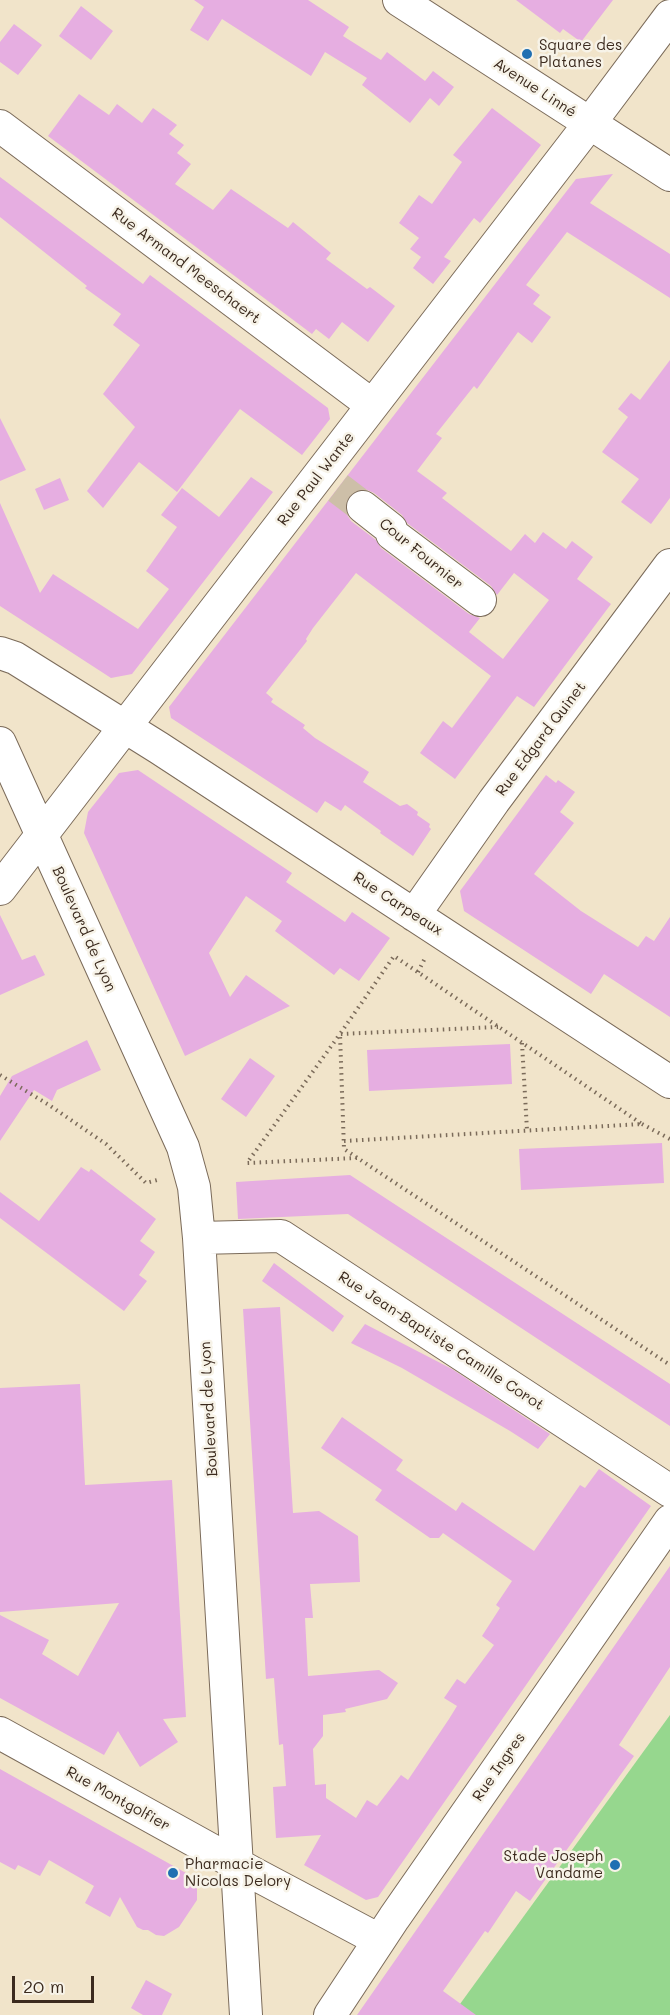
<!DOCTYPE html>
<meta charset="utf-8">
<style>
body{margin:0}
#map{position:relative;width:670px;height:2015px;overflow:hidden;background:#f1e4ca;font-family:Mali,sans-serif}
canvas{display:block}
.scale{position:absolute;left:12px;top:1976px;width:82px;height:27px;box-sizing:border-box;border:3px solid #3b2a1e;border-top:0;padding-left:8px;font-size:18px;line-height:21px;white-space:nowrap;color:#3b2a1e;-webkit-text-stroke:4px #f7f3e8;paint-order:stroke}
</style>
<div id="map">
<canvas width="670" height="2015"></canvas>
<div class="scale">20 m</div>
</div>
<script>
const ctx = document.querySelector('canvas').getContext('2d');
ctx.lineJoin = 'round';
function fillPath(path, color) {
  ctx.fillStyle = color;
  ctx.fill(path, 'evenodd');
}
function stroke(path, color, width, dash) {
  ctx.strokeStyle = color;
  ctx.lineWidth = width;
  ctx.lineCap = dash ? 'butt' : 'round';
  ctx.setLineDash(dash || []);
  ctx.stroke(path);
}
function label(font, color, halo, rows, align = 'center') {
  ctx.font = font + ' Mali,sans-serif';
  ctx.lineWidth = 5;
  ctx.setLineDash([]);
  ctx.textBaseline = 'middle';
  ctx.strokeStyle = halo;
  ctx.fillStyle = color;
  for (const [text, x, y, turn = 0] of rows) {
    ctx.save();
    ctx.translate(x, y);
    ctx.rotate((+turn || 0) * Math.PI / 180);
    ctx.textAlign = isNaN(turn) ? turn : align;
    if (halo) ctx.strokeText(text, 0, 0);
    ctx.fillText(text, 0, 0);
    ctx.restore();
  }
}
fillPath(new Path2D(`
 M 670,1715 L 670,2015 L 452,2015 Z`), '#96d78e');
fillPath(new Path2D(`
 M 194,0 L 308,0 L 349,27 L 343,36 L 381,60 L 387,52 L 425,81 L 433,71 L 454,87 L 439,106 L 430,98 L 410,123 L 362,85 L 367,78 L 325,52 L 311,76 L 222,19 L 208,41 L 190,30 L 204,7 Z
 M 516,0 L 613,0 L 581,42 L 563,29 L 560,33 Z
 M 81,6 L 113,31 L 91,60 L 59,36 Z
 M 14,24 L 42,45 L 18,75 L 0,62 L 0,42 Z
 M 79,94 L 109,115 L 117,104 L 142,123 L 153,108 L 177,125 L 169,134 L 184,145 L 177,153 L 191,164 L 175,184 L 213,210 L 231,189 L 288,228 L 293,222 L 331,253 L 326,259 L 367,289 L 370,287 L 395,306 L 368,342 L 342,322 L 329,339 L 316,329 L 312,334 L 48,136 Z
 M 492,108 L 541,145 L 480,223 L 474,218 L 444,257 L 451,261 L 433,284 L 413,268 L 421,257 L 410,249 L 419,238 L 399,223 L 419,195 L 432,204 L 462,162 L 453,155 Z
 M 613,174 L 590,203 L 670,254 L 670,298 L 567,232 L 526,285 L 540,295 L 533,304 L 551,317 L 532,343 L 518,332 L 477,389 L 474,386 L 436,434 L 442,438 L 417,471 L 447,493 L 442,498 L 511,551 L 525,534 L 535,543 L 543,532 L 566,549 L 572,541 L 593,557 L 577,579 L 611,604 L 534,707 L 517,696 L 455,779 L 420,753 L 443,721 L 452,728 L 491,676 L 356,573 L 313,628 L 306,639 L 307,641 L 266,693 L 273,699 L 271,702 L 305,725 L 303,728 L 315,738 L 369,772 L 363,782 L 400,806 L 407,804 L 418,812 L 417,815 L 430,824 L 429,827 L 431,829 L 413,856 L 380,833 L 381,831 L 345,805 L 341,811 L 325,801 L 317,813 L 171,718 L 169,707 L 576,179 ZM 365,489 L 374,493 L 402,515 L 407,523 L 491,586 L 497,595 L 514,573 L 549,600 L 503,659 L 469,632 L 480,618 L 469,614 L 381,548 L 376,540 L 351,521 L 346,513 L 345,504 L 349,496 L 356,491 Z
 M 0,177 L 143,284 L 150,275 L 328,408 L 330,419 L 302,455 L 240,409 L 177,492 L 139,462 L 103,508 L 87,491 L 135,427 L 103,394 L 140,345 L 113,325 L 121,314 L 85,288 L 87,286 L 0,217 Z
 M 670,360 L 670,498 L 651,524 L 621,502 L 639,479 L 602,452 L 628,417 L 618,409 L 631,393 L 640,400 Z
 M 0,418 L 26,470 L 0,481 Z
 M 251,477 L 273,492 L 132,674 L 111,678 L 0,606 L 0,503 L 40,593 L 53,574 L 138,629 L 169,589 L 146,571 L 177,527 L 161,515 L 182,488 L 219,517 Z
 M 60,478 L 69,500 L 44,510 L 35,489 Z
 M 138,770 L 292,873 L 286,882 L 345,922 L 352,912 L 390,938 L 359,981 L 340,968 L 334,975 L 275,931 L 282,921 L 246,896 L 209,953 L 230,997 L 246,975 L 290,1006 L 185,1056 L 84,833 L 88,812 L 119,773 Z
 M 546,775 L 556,783 L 558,780 L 575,792 L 560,812 L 574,823 L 534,874 L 581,911 L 638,947 L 646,936 L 654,941 L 670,917 L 670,1017 L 604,974 L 591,994 L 464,911 L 460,891 Z
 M 0,915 L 22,960 L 35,955 L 45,975 L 0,995 Z
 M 87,1040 L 101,1070 L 57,1090 L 52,1101 L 34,1090 L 0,1141 L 0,1096 L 12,1076 Z
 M 510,1044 L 512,1084 L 369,1091 L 367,1050 Z
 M 250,1058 L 275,1076 L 246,1117 L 221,1099 Z
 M 662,1143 L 664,1183 L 521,1190 L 519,1149 Z
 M 81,1167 L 89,1172 L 91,1169 L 156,1219 L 140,1241 L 155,1252 L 139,1275 L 147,1281 L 124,1311 L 0,1218 L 0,1192 L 39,1221 Z
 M 350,1175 L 670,1384 L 670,1426 L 348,1214 L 238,1219 L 236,1182 Z
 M 274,1263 L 344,1316 L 333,1332 L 262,1281 Z
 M 280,1307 L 293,1513 L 319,1511 L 358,1536 L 360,1582 L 310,1584 L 313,1618 L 305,1618 L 308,1676 L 379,1670 L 398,1683 L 387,1699 L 345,1709 L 346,1712 L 323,1715 L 323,1736 L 313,1749 L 315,1785 L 326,1784 L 326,1798 L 356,1818 L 367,1800 L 377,1806 L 401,1775 L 408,1780 L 449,1719 L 457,1706 L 444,1698 L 457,1679 L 465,1684 L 494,1645 L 482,1636 L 500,1608 L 496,1605 L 512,1581 L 443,1533 L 439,1538 L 430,1538 L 375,1500 L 382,1490 L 321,1448 L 342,1417 L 403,1460 L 396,1470 L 456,1511 L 462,1502 L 534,1551 L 580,1485 L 585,1488 L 599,1469 L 651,1506 L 378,1897 L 366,1900 L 304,1865 L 321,1835 L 276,1838 L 273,1787 L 286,1786 L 283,1744 L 279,1745 L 274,1678 L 266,1679 L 243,1309 Z
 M 365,1324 L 452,1369 L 550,1434 L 538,1449 L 510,1431 L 402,1368 L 351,1343 Z
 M 80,1384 L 85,1485 L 172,1480 L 186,1717 L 163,1719 L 178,1742 L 140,1767 L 118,1731 L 104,1755 L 0,1698 L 0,1615 L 49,1640 L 42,1654 L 78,1676 L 119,1603 L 0,1612 L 0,1388 Z
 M 670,1566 L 670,1667 L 619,1745 L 634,1756 L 530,1901 L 516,1891 L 488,1933 L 485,1931 L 443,1991 L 476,2015 L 357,2015 Z
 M 0,1769 L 186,1873 L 197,1889 L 197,1900 L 179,1927 L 164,1936 L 156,1935 L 148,1930 L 143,1930 L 137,1927 L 120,1897 L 110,1917 L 85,1903 L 94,1886 L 49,1860 L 40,1876 L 18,1865 L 15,1870 L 0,1862 Z
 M 146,1980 L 172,1994 L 162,2015 L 143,2015 L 131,2008 Z`), '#e6aee1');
stroke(new Path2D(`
 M 338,488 L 363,507`), '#cdbfa8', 32, [32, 16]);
const minor = new Path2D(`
 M 399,0 L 670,175
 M 0,126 L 372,405
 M 363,507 L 391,529 L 392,534 L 480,600
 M 0,653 L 15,658 L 159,748 L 670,1082
 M 0,743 L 183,1147 L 194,1187 L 199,1238 L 246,2015
 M 0,889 L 590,123 L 670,16
 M 414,915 L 494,801 L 670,565
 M 199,1238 L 281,1236 L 670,1491
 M 0,1733 L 253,1873 L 379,1940
 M 330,2015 L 394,1918 L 670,1521`);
stroke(minor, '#7b6b5a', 34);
stroke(new Path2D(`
 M 418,972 L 426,956
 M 522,1043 L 527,1130
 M 0,1075 L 49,1105 L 106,1144 L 146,1183 L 161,1179
 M 642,1124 L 670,1139
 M 344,1141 L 642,1124 L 394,956 L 340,1034 L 344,1149 L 670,1365
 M 357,1158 L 247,1163 L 340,1034 L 498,1027`), '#7b6b5a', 4, [1.5, 4.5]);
stroke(minor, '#fff', 32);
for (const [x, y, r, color] of [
 [527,54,6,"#1f6fb2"],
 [615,1865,6,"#1f6fb2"],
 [173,1873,6,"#1f6fb2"]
]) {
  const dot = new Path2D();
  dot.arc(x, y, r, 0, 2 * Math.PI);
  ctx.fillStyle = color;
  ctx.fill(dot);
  stroke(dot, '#f7f3e8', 2);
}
label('15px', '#3b2a1e', '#f7f3e8', [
 ["Square des",539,45],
 ["Platanes",539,62],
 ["Stade Joseph",603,1856,"right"],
 ["Vandame",603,1873,"right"],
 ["Pharmacie",185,1864],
 ["Nicolas Delory",185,1881]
], 'left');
label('15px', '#3b2a1e', '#f7f3e8', [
 ["Avenue Linné",535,88,33],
 ["Rue Armand Meeschaert",186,266,37],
 ["Rue Paul Wante",316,479,-52],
 ["Cour Fournier",421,554,39],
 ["Rue Edgard Quinet",541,739,-53],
 ["Rue Carpeaux",398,904,33],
 ["Boulevard de Lyon",84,929,66],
 ["Rue Jean-Baptiste Camille Corot",441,1341,33],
 ["Boulevard de Lyon",209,1409,-93],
 ["Rue Ingres",499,1767,-55],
 ["Rue Montgolfier",118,1799,29]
]);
</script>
